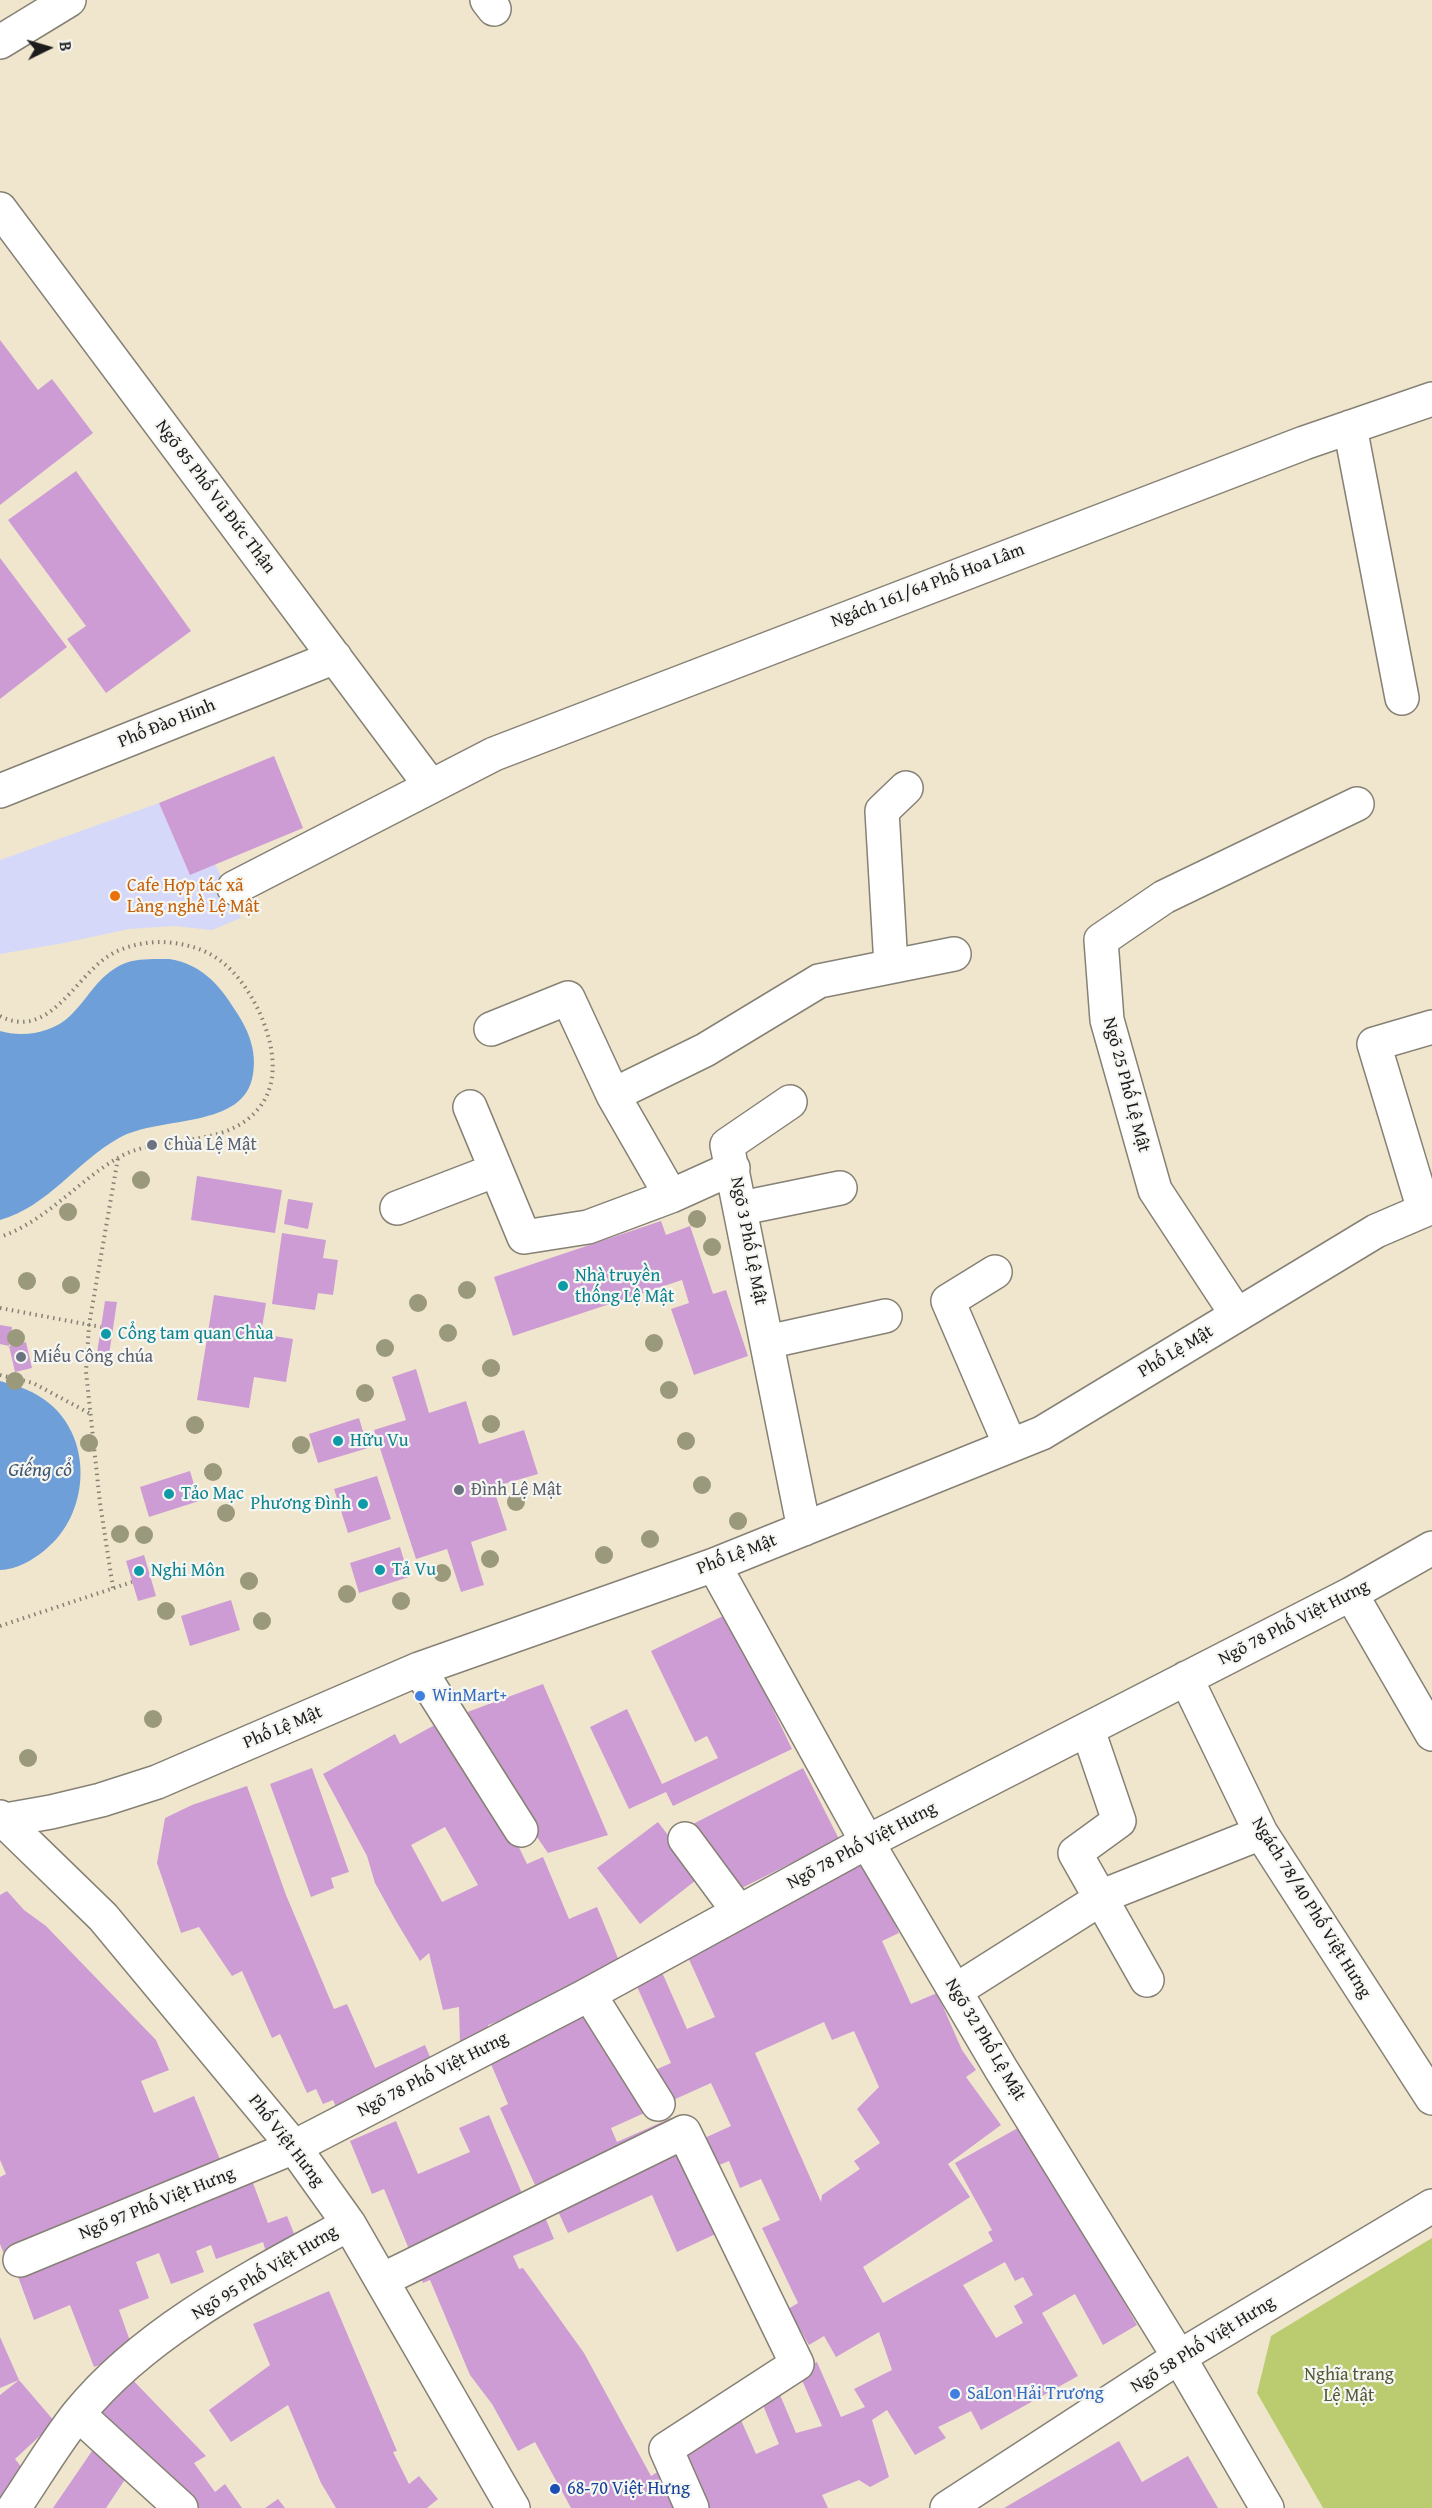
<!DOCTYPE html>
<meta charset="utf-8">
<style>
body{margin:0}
#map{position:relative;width:1432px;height:2508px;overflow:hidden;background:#f0e6ce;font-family:"Gentium Book Plus",serif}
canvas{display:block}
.north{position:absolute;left:18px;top:18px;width:60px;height:60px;-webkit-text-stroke:4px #f6f6f2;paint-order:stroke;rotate:85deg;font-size:16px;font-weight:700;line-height:24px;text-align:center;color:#1c1c1c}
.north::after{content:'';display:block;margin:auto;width:21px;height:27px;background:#1c1c1c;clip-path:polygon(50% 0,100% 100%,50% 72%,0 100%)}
</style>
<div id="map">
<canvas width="1432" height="2508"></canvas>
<div class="north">B</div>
</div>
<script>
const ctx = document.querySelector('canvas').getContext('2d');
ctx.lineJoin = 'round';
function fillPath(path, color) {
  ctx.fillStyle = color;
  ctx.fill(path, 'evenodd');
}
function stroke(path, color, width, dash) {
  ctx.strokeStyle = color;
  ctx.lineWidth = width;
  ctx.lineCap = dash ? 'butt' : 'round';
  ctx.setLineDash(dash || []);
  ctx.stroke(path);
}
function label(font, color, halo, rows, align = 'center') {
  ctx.font = font + ' "Gentium Book Plus",serif';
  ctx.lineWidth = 4.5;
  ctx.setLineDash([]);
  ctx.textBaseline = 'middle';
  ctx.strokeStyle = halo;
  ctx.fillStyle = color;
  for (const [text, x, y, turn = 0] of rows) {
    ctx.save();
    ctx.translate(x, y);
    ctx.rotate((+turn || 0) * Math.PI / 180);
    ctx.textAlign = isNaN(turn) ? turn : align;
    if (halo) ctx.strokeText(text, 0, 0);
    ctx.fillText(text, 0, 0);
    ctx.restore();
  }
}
fillPath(new Path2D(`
 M 159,803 L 190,874 L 215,864 L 241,918 L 212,930 L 174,926 L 129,929 L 64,943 L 0,954 L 0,860 Z`), '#d5d8f9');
fillPath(new Path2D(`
 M 1432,2238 L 1432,2508 L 1323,2508 L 1257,2393 L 1271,2336 Z`), '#bacc6f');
fillPath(new Path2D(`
 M 169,959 C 201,964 219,984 235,1010 C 248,1029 257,1050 253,1074 C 245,1130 160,1115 119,1138 C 76,1162 49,1206 0,1220 L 0,1031 C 23,1038 52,1033 70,1016 C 89,998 97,976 123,964 C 137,958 154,959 169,959 Z
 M 0,1381 C 18,1386 35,1391 50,1404 C 94,1441 89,1515 45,1550 C 33,1560 16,1570 0,1570 Z`), '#6e9fd9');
fillPath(new Path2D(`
 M 0,340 L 38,390 L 52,379 L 93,433 L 0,505 Z
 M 76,471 L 191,631 L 106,693 L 67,639 L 86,626 L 8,520 Z
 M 0,558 L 67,647 L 0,699 Z
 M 274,756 L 303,828 L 190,875 L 159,803 Z
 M 197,1176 L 282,1190 L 275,1233 L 191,1220 Z
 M 288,1199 L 313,1203 L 308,1229 L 284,1224 Z
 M 661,1221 L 666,1235 L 690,1226 L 713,1294 L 726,1290 L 748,1356 L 694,1375 L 671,1309 L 689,1303 L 682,1280 L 513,1336 L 494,1277 Z
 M 282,1233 L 326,1240 L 323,1258 L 338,1260 L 333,1295 L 318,1293 L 315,1310 L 272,1304 Z
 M 214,1295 L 266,1303 L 261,1334 L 293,1339 L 286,1382 L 254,1377 L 249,1408 L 197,1400 Z
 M 105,1301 L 117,1302 L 109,1355 L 97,1353 Z
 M 0,1325 L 12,1327 L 9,1346 L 26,1342 L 32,1368 L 15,1372 L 9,1346 L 0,1344 Z
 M 416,1369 L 429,1413 L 466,1401 L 479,1444 L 524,1430 L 538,1474 L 493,1487 L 507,1530 L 471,1542 L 484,1585 L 461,1592 L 447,1549 L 416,1559 L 374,1430 L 406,1420 L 392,1377 Z
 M 359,1418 L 368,1448 L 318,1463 L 309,1434 Z
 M 190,1471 L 199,1501 L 149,1517 L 140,1487 Z
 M 377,1476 L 391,1519 L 348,1533 L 334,1489 Z
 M 400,1547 L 409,1577 L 359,1593 L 350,1563 Z
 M 144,1555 L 156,1596 L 138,1601 L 126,1561 Z
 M 231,1600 L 240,1630 L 190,1646 L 181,1616 Z
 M 727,1614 L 792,1749 L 673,1806 L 666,1792 L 629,1809 L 590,1727 L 627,1709 L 662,1784 L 718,1758 L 707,1736 L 695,1742 L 651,1651 Z
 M 543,1684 L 608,1835 L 548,1853 L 454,1717 Z
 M 442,1721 L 496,1800 L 527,1864 L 543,1857 L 569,1919 L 597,1907 L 622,1968 L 529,2011 L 488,2025 L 488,2043 L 460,2044 L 459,2007 L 443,2010 L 429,1953 L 420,1961 L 396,1921 L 375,1883 L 367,1856 L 323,1774 L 395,1734 L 400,1744 ZM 445,1827 L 478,1885 L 442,1902 L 411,1845 Z
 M 312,1768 L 349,1872 L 331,1878 L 334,1888 L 311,1897 L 270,1784 Z
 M 803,1768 L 839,1839 L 730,1894 L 689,1826 Z
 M 247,1786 L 286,1895 L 334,2009 L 347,2004 L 375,2068 L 425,2045 L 435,2069 L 340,2116 L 333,2100 L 323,2104 L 316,2089 L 307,2093 L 280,2034 L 272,2038 L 242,1971 L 232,1976 L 199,1927 L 181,1933 L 157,1863 L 165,1818 L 192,1805 Z
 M 658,1822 L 700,1877 L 640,1924 L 597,1868 Z
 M 866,1860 L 899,1933 L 882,1941 L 911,2004 L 937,1993 L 962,2050 L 976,2070 L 966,2077 L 1001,2125 L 948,2164 L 970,2197 L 863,2267 L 883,2303 L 993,2241 L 988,2232 L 992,2230 L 955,2163 L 1025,2124 L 1137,2325 L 1103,2345 L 1075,2294 L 1042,2313 L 1078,2376 L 981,2430 L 971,2411 L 938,2427 L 946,2438 L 915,2455 L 887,2410 L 872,2420 L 889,2477 L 870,2487 L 859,2480 L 822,2495 L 828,2508 L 705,2508 L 679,2458 L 692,2452 L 687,2438 L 737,2411 L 756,2454 L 779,2444 L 758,2393 L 775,2383 L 796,2433 L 822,2426 L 798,2371 L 817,2362 L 841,2417 L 865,2407 L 854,2389 L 892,2370 L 879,2332 L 836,2357 L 824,2336 L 809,2345 L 788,2309 L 798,2303 L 762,2228 L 780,2220 L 761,2179 L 740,2188 L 729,2161 L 712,2168 L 700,2140 L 731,2126 L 711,2083 L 611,2128 L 617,2142 L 671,2118 L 722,2231 L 677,2252 L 652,2195 L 568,2233 L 544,2181 L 535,2185 L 500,2108 L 508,2104 L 488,2057 L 593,2009 L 626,2083 L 671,2063 L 635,1982 L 661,1970 L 687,2029 L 715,2017 L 683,1946 ZM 824,2022 L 832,2040 L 854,2031 L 879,2087 L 857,2109 L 880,2143 L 854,2161 L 860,2169 L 822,2195 L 821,2202 L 755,2053 ZM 1005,2262 L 1015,2281 L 1023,2277 L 1033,2295 L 1014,2306 L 1023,2323 L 996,2338 L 963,2285 Z
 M 7,1891 L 24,1910 L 46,1926 L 156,2040 L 169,2070 L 141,2081 L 154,2113 L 194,2096 L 224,2169 L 6,2259 L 0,2244 L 0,2177 L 6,2174 L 0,2160 L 0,1895 Z
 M 489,2115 L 526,2203 L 537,2198 L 554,2239 L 513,2256 L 519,2269 L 523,2268 L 584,2353 L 651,2476 L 659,2471 L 679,2508 L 571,2508 L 535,2442 L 518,2451 L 492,2404 L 470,2375 L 430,2280 L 423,2283 L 384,2189 L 372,2194 L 350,2141 L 396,2121 L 418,2174 L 470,2152 L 459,2128 Z
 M 250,2175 L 268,2223 L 287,2216 L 297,2241 L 266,2252 L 263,2242 L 216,2259 L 211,2245 L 196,2251 L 204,2272 L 171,2284 L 159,2253 L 136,2262 L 149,2298 L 119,2310 L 134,2352 L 94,2367 L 70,2305 L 34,2320 L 17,2274 Z
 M 329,2291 L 397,2451 L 393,2452 L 409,2484 L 419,2476 L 438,2499 L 427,2508 L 336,2508 L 321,2483 L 288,2405 L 231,2442 L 209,2410 L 270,2365 L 253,2324 Z
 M 0,2337 L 19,2380 L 0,2388 Z
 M 126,2373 L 206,2456 L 194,2463 L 215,2492 L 225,2484 L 242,2508 L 179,2508 L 87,2416 Z
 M 19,2380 L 55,2422 L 15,2459 L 23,2469 L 0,2499 L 0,2395 Z
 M 1119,2441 L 1142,2482 L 1188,2456 L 1218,2508 L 1004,2508 Z
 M 92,2451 L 128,2475 L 106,2508 L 53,2508 Z
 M 278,2499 L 285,2508 L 265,2508 Z`), '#cd9cd4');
const minor = new Path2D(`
 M 487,0 L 494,9
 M 0,42 L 69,0
 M 0,209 L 430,785
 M 1350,427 L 1402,698
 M 0,791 L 335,657
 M 234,888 L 494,754 L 1304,443 L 1432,399
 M 891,966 L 882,811 L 906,788
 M 491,1029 L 568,998 L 613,1095
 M 790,1102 L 727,1145 L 804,1529
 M 470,1107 L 524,1237 L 588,1227 L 671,1196 L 733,1168
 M 671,1196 L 613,1095 L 705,1050 L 819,981 L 954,954
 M 397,1208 L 496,1170
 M 742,1208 L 840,1188
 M 1424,1210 L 1374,1044 L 1432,1027
 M 995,1272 L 948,1301 L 1010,1445
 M 1237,1315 L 1155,1190 L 1107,1020 L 1101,940 L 1164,897 L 1357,804
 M 767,1342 L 885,1316
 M 714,1565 L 867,1842 L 1001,2069 L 1179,2357 L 1267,2508
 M 1351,1594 L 1432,1734
 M 419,1669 L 521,1830
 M 1186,1678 L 1261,1833 L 1432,2098
 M 1088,1730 L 1119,1821 L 1075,1853 L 1147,1980
 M 0,1817 L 103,1917 L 294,2147 L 349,2224 L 513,2508
 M 0,1821 L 51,1812 L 101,1800 L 157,1782 L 419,1669 L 714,1565 L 1042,1433 L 1376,1231 L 1432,1207
 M 685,1839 L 739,1912
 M 955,1991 L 1094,1903 L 1100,1897 L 1261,1833
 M 589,1994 L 658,2104
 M 20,2260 L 294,2147 L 580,1999 L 867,1842 L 1351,1594 L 1432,1548
 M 382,2280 L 684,2132 L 797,2364 L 666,2449 L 692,2508
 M 78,2414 L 181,2508
 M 14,2508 C 35,2477 55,2443 78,2414 C 146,2330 256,2275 349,2224
 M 947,2508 L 1179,2357 L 1432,2206`);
stroke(minor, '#868175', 36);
stroke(new Path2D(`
 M 0,1016 C 48,1041 74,979 107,957 C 123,946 144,942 163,942 C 181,943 199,947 215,957 C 242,974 261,1009 269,1039 C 275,1063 275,1088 259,1108 C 224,1151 160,1132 116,1159 C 76,1183 46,1221 0,1237
 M 0,1308 L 101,1327
 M 0,1375 L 33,1383 L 89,1413
 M 113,1588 L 100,1503 L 86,1372 L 89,1325 L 118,1158
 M 0,1626 L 132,1582`), '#868175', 4, [1.5, 4.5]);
stroke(minor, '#fff', 33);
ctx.fillStyle = '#9a997c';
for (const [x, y] of [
 [141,1180],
 [68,1212],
 [697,1219],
 [712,1247],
 [27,1281],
 [71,1285],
 [467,1290],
 [418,1303],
 [448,1333],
 [16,1338],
 [654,1343],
 [385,1348],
 [491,1368],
 [15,1381],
 [669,1390],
 [365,1393],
 [491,1424],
 [195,1425],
 [686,1441],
 [89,1443],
 [301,1445],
 [213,1472],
 [702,1485],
 [516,1502],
 [226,1513],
 [738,1521],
 [120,1534],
 [144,1535],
 [650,1539],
 [604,1555],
 [490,1559],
 [442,1573],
 [249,1581],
 [347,1594],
 [401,1601],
 [166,1611],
 [262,1621],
 [153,1719],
 [28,1758]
]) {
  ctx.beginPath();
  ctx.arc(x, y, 9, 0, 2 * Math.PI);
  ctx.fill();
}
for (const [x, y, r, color] of [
 [115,896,6,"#e8710a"],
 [152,1145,6,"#6b7280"],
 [563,1286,6,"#0f9aa8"],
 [106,1334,6,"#0f9aa8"],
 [21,1357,6,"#6b7280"],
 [338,1441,6,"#0f9aa8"],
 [459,1490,6,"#6b7280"],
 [169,1494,6,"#0f9aa8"],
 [363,1504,6,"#0f9aa8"],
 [380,1570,6,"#0f9aa8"],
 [139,1571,6,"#0f9aa8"],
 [420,1696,6,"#3f7fe0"],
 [955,2394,6,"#3f7fe0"],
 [555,2489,6,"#1a4fb4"]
]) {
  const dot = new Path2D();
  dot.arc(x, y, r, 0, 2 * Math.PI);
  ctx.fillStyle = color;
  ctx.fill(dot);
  stroke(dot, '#f6f6f2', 2);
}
label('18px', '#1c1c1c', '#f6f6f2', [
 ["Ngõ 85 Phố Vũ Đức Thận",215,497,53],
 ["Ngách 161/64 Phố Hoa Lâm",928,586,-21],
 ["Phố Đào Hinh",167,724,-22],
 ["Ngõ 25 Phố Lệ Mật",1126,1085,75],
 ["Ngõ 3 Phố Lệ Mật",748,1241,79],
 ["Phố Lệ Mật",1176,1352,-31],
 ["Phố Lệ Mật",737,1555,-21],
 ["Ngõ 78 Phố Việt Hưng",1294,1623,-27],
 ["Phố Lệ Mật",283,1728,-23],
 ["Ngõ 78 Phố Việt Hưng",862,1846,-28],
 ["Ngách 78/40 Phố Việt Hưng",1311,1908,58],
 ["Ngõ 32 Phố Lệ Mật",985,2040,59],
 ["Ngõ 78 Phố Việt Hưng",433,2075,-27],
 ["Phố Việt Hưng",286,2141,52],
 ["Ngõ 97 Phố Việt Hưng",157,2204,-22],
 ["Ngõ 95 Phố Việt Hưng",265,2273,-31],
 ["Ngõ 58 Phố Việt Hưng",1203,2345,-32]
]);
label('18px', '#c56008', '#f6f6f2', [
 ["Cafe Hợp tác xã",127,886],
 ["Làng nghề Lệ Mật",127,907]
], 'left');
label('18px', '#5b616d', '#f6f6f2', [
 ["Chùa Lệ Mật",164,1145],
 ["Miếu Công chúa",33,1357],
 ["Đình Lệ Mật",471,1490]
], 'left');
label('18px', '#0d838f', '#f6f6f2', [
 ["Nhà truyền",575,1276],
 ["thống Lệ Mật",575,1297],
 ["Cổng tam quan Chùa",118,1334],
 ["Hữu Vu",350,1441],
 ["Tảo Mạc",181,1494],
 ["Phương Đình",351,1504,"right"],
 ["Tả Vu",392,1570],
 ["Nghi Môn",151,1571]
], 'left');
label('18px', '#366cbe', '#f6f6f2', [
 ["WinMart+",432,1696],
 ["SaLon Hải Trương",967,2394]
], 'left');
label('18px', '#535a39', '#f6f6f2', [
 ["Nghĩa trang",1349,2375],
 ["Lệ Mật",1349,2396]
]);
label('18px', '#164399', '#f6f6f2', [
 ["68-70 Việt Hưng",567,2489]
], 'left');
label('italic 20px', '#415771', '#f6f6f2', [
 ["Giếng cổ",40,1471]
]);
</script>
